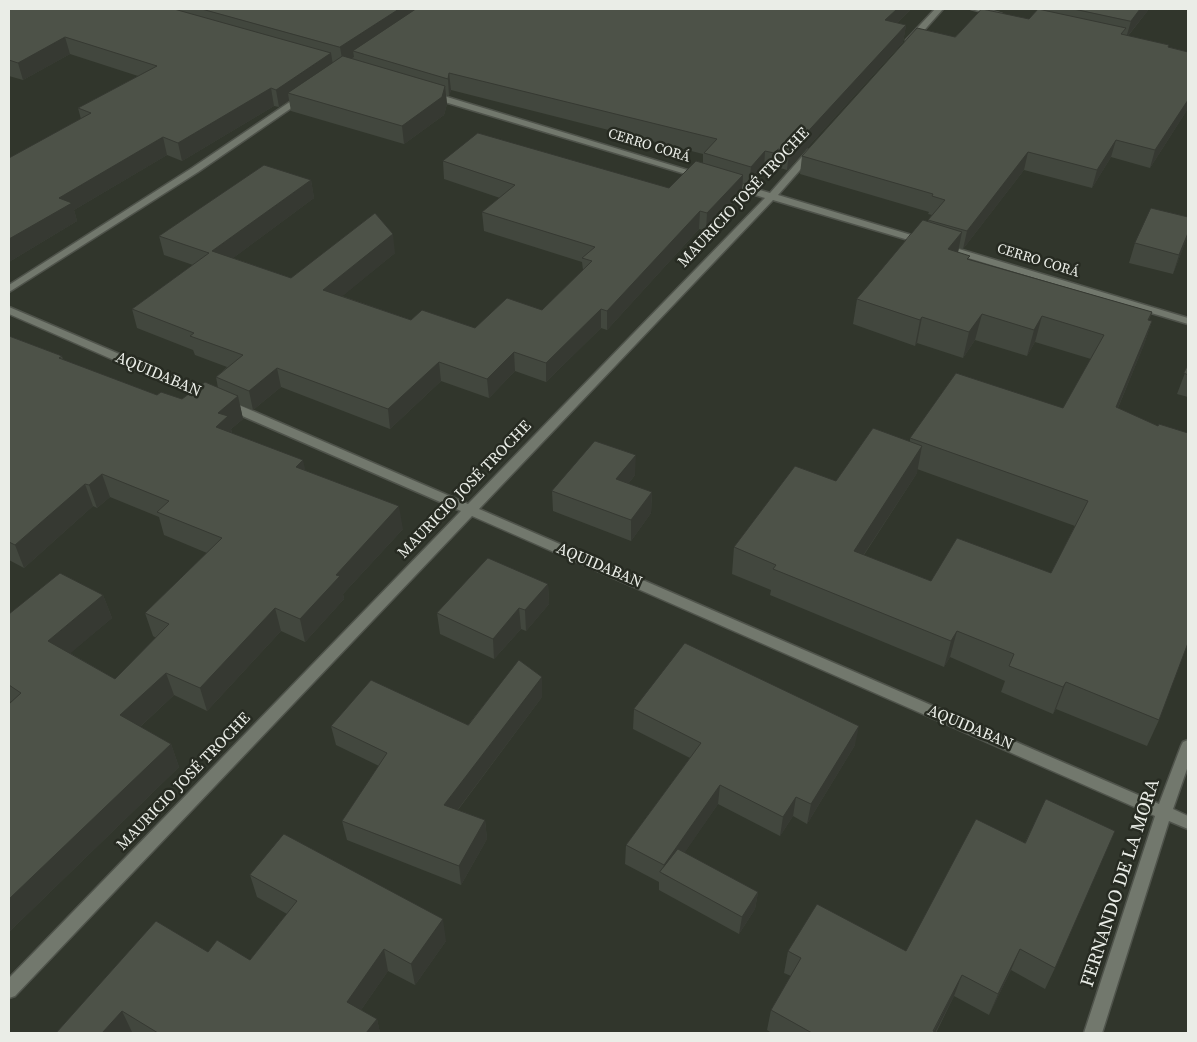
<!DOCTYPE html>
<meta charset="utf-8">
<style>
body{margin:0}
#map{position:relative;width:1197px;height:1042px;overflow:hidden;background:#31362c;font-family:"Source Serif 4",serif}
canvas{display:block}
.frame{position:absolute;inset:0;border:10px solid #eaede7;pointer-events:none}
</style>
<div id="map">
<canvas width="1197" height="1042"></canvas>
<div class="frame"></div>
</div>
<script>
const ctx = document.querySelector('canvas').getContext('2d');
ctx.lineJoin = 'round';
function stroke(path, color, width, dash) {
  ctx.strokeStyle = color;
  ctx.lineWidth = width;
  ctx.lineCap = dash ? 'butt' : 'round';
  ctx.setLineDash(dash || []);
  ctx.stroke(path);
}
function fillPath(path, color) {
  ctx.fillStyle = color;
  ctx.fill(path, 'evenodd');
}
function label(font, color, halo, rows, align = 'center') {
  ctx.font = font + ' "Source Serif 4",serif';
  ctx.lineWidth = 5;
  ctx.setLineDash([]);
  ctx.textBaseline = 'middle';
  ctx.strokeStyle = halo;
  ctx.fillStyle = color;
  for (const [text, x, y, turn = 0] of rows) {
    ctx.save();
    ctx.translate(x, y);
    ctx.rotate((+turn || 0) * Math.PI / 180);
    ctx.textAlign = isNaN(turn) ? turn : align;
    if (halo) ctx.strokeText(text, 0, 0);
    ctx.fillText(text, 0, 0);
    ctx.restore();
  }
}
const minor = new Path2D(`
 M 935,9 L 943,9 L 912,44 L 906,44 L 906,40 Z
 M 971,9 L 985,9 L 1002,14 L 998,16 Z
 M 303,93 L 306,94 L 306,98 L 198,172 L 9,292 L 9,285 L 192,168 Z
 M 428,93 L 434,93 L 707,176 L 702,179 L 699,178 L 428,97 Z
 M 811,149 L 814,150 L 814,154 L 778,195 L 928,240 L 928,244 L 922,244 L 773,200 L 479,509 L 1159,804 L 1181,746 L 1183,742 L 1188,740 L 1188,766 L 1173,809 L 1188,816 L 1188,829 L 1169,821 L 1102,1033 L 1084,1033 L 1155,816 L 472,516 L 15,996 L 9,998 L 9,978 L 461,511 L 224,408 L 222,405 L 224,402 L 232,402 L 468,504 L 765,198 L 723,185 L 723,181 L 729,181 L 770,193 L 808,150 Z
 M 949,246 L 1188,318 L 1188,324 L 945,251 L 945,247 Z
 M 9,307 L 213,394 L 215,397 L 213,400 L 205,400 L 9,314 Z`);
stroke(minor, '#4f534b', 3);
fillPath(minor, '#72786d');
fillPath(new Path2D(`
 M 9,9 L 911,9 L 897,23 L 906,25 L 903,42 L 787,170 L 776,167 L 772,172 L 764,169 L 749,185 L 743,183 L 742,193 L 706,231 L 699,229 L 607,330 L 601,328 L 546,382 L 515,371 L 489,398 L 441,381 L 390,429 L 281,387 L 253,410 L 240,405 L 243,419 L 231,429 L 232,433 L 305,470 L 403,529 L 343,594 L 344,599 L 305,642 L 281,631 L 207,711 L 174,695 L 140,727 L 171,744 L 179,767 L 9,932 L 9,704 L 11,702 L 9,701 L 9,614 L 103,595 L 112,618 L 70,653 L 115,679 L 156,638 L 153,636 L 145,613 L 207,553 L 164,535 L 159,517 L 110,497 L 97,508 L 93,506 L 24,568 L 9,560 L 9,336 L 62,356 L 63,360 L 157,395 L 182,399 L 218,388 L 216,377 L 227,367 L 195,355 L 193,350 L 137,328 L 132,309 L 193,265 L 164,255 L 159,236 L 311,180 L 314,198 L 233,258 L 291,278 L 395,253 L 342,296 L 411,320 L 475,328 L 542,310 L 583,270 L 582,262 L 484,231 L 482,212 L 500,198 L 444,179 L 443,161 L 669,188 L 703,163 L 703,154 L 451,90 L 449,96 L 446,95 L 447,104 L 444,115 L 404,144 L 291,111 L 289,100 L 279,107 L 274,106 L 182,161 L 167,155 L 74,210 L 77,221 L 9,262 L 81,119 L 78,108 L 138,76 L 70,54 L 23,80 L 9,76 Z
 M 1042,9 L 1149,9 L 1128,36 L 1169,45 L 1169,47 L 1188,52 L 1188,111 L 1187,110 L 1150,168 L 1111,157 L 1092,188 L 1024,170 L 963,249 L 959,248 L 958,252 L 969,259 L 1152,312 L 1149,320 L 1152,321 L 1143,347 L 1118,408 L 1159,720 L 1147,746 L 1056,709 L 1053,714 L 1001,692 L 1005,681 L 950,657 L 944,667 L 770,595 L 771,590 L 732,574 L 734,547 L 836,481 L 910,442 L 910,438 L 1063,408 L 1091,359 L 1035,342 L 1027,356 L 975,340 L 963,358 L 917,343 L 915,346 L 853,324 L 857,299 L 928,222 L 928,220 L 932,215 L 928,214 L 929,212 L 800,174 L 802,156 L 955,37 L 1029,19 L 1042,10 ZM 917,469 L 1075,526 L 1051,573 L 931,581 L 864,555 L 917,473 Z
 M 1188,217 L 1188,235 L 1173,274 L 1129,263 L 1135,243 Z
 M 1188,365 L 1188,397 L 1177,394 Z
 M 635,475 L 628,484 L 652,492 L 651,513 L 631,541 L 553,511 L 552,491 Z
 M 548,584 L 549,604 L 526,631 L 521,629 L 494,659 L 440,634 L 437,613 Z
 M 542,697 L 458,810 L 485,820 L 487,839 L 461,885 L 347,840 L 342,821 L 379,766 L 336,745 L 331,726 L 468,725 Z
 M 634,709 L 855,745 L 807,824 L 793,816 L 780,836 L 718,804 L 684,853 L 758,892 L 755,909 L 739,934 L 659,890 L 659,882 L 625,864 L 626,845 L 690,758 L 633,729 Z
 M 1025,843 L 1055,968 L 1045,989 L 1011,970 L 989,1015 L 954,996 L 936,1033 L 937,1033 L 772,1033 L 767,1030 L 771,1010 L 791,976 L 784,973 L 788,951 L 906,951 Z
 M 250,875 L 446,941 L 415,985 L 388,971 L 361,1010 L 377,1019 L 380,1033 L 134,1033 L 132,1032 L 56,1033 L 208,952 L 250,960 L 287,914 L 257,897 Z`), '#42473e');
fillPath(new Path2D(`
 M 399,9 L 426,9 L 353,51 L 354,57 L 343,64 L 340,47 Z
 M 897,9 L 911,9 L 883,37 L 885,20 Z
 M 1140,9 L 1149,9 L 1126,38 L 1131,21 Z
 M 906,25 L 903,42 L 787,170 L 789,152 Z
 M 65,37 L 70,54 L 23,80 L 18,63 Z
 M 331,53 L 334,71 L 288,93 L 289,100 L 279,107 L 276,90 Z
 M 449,73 L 451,90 L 449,96 L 448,79 Z
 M 445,86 L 447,104 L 444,115 L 404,144 L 402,126 Z
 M 271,88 L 274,106 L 182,161 L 178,143 Z
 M 1188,100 L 1187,110 L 1150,168 L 1155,150 Z
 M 163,137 L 167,155 L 74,210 L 77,221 L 9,262 L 9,239 L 59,198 Z
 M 1116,140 L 1111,157 L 1092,188 L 1097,170 Z
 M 778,149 L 776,167 L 772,172 L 774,153 Z
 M 765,151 L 764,169 L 749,185 L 751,167 Z
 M 1028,152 L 1024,170 L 963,249 L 967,231 Z
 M 743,175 L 742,193 L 706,231 L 707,213 Z
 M 311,180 L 314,198 L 217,270 L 212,251 Z
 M 700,211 L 699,229 L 607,330 L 607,311 Z
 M 962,232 L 957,257 L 948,249 Z
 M 1188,233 L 1188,235 L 1173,274 L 1179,255 Z
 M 393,234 L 395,253 L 327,309 L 323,290 Z
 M 601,309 L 601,328 L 546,382 L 546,363 Z
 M 982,314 L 975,340 L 963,358 L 969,332 Z
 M 1042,316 L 1035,342 L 1027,356 L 1034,330 Z
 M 922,317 L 917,343 L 915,346 L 920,320 Z
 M 1152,321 L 1143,347 L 1107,434 L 1116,407 Z
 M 514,352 L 515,371 L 489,398 L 487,379 Z
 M 439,362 L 441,381 L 390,429 L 388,409 Z
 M 277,368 L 281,387 L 253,410 L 249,391 Z
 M 238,396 L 243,419 L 231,429 L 233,439 L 216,427 L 218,413 Z
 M 922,446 L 917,473 L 849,577 L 854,551 Z
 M 636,455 L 635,475 L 615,500 L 616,479 Z
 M 303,460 L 308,482 L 296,467 Z
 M 102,474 L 110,497 L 97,508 L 89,485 Z
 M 85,484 L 93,506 L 24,568 L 15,545 Z
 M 652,492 L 651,513 L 631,541 L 631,520 Z
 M 399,506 L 403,529 L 343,594 L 344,599 L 305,642 L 300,619 L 336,575 Z
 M 548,584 L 549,604 L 526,631 L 525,610 Z
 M 103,595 L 112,618 L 58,664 L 48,641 Z
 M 275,608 L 281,631 L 207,711 L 200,688 Z
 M 519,608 L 521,629 L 494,659 L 493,639 Z
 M 957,631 L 950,657 L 944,667 L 951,641 Z
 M 166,673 L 174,695 L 129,737 L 120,715 Z
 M 542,677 L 542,697 L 447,824 L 444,805 Z
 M 1066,682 L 1056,709 L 1053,714 L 1063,687 Z
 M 859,726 L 855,745 L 807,824 L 811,804 Z
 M 171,744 L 179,767 L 9,932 L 9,899 Z
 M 720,785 L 718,804 L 668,877 L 663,874 L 664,865 Z
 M 796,797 L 793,816 L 780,836 L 783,817 Z
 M 485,820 L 487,839 L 461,885 L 459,866 Z
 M 758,892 L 755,909 L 739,934 L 742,917 Z
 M 443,919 L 446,941 L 415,985 L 411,964 Z
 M 384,949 L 388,971 L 352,1023 L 347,1002 Z
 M 1020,949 L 1011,970 L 989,1015 L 998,994 Z
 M 962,975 L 954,996 L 935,1033 L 933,1033 Z
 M 122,1011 L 132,1032 L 131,1033 L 102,1033 Z
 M 377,1019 L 380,1033 L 366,1033 Z`), '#363932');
const building = new Path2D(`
 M 9,9 L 174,9 L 331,53 L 276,90 L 271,88 L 178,143 L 163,137 L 59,198 L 72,203 L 9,239 L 9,158 L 91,113 L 78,108 L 157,66 L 65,37 L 18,63 L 9,60 Z
 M 202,9 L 399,9 L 340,47 Z
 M 416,9 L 897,9 L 885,20 L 906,25 L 789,152 L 778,149 L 774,153 L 765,151 L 751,167 L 704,153 L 717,139 L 449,73 L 448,79 L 353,51 Z
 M 982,9 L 1029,19 L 1038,9 L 1126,28 L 1121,34 L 1169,45 L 1168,47 L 1188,52 L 1188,100 L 1155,150 L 1116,140 L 1097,170 L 1028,152 L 967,231 L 928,220 L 945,200 L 932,196 L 933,194 L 802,156 L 917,28 L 955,37 Z
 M 1074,9 L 1140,9 L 1131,21 Z
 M 343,56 L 445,86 L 442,97 L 402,126 L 288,93 Z
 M 478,133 L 669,188 L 696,161 L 743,175 L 707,213 L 700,211 L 607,311 L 601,309 L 546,363 L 514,352 L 487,379 L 439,362 L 388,409 L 277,368 L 249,391 L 216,377 L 243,355 L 190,336 L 194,333 L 132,309 L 209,253 L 159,236 L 264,165 L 311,180 L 212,251 L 291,278 L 375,213 L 393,234 L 323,290 L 411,320 L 422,310 L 475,328 L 507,298 L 542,310 L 592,261 L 582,258 L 595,247 L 482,212 L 515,185 L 443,161 Z
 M 1151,208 L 1188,217 L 1188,233 L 1179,255 L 1135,243 Z
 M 923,220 L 962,232 L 948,249 L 970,256 L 967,259 L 1152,312 L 1148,320 L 1152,321 L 1116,407 L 1158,426 L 1159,424 L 1188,433 L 1188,643 L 1159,720 L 1066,682 L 1063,687 L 1009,666 L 1014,654 L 957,631 L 951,641 L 773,569 L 776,565 L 734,547 L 795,466 L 836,481 L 873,428 L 922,446 L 854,551 L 931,581 L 957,538 L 1051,573 L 1088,501 L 910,438 L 956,373 L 1063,408 L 1104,335 L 1042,316 L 1034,330 L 982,314 L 969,332 L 922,317 L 920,320 L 857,299 Z
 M 9,336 L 62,356 L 59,358 L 157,395 L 161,392 L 182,399 L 205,382 L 238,396 L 218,413 L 228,416 L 216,427 L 303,460 L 296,467 L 399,506 L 336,575 L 340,576 L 300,619 L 275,608 L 200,688 L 166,673 L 120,715 L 171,744 L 9,899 L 9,704 L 21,693 L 9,685 L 9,614 L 60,573 L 103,595 L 48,641 L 115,679 L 169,624 L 145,613 L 222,538 L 157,512 L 169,501 L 102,474 L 89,485 L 85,484 L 15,545 L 9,542 Z
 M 1188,365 L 1188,375 L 1184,373 Z
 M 595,441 L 636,455 L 616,479 L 652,492 L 631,520 L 552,491 Z
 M 488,558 L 548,584 L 525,610 L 519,608 L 493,639 L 437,613 Z
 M 685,643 L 859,726 L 811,804 L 796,797 L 783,817 L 720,785 L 664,865 L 626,845 L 701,743 L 634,709 Z
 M 519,660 L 542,677 L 444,805 L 485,820 L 459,866 L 342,821 L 387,753 L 331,726 L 371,680 L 468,725 Z
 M 1046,799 L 1115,831 L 1055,968 L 1020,949 L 998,994 L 962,975 L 933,1031 L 937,1033 L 812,1033 L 771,1010 L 801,958 L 788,951 L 817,904 L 906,951 L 976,819 L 1025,843 Z
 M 284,834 L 443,919 L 411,964 L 384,949 L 347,1002 L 377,1019 L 366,1033 L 158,1033 L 122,1011 L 102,1033 L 56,1033 L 156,921 L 208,952 L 217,940 L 250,960 L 297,901 L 250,875 Z
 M 678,849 L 758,892 L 742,917 L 660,872 Z`);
fillPath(building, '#4d5248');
stroke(building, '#363932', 1);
label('14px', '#eaede7', '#272b22', [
 ["CERRO CORÁ",649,146,17],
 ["CERRO CORÁ",1038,261,17]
]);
label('16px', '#eaede7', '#272b22', [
 ["MAURICIO JOSÉ TROCHE",744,198,-47],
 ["AQUIDABAN",158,375,23],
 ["MAURICIO JOSÉ TROCHE",465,490,-46],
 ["AQUIDABAN",599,566,23],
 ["AQUIDABAN",970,728,23],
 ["MAURICIO JOSÉ TROCHE",184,782,-46]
]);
label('19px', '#eaede7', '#272b22', [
 ["FERNANDO DE LA MORA",1121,883,-72]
]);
</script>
